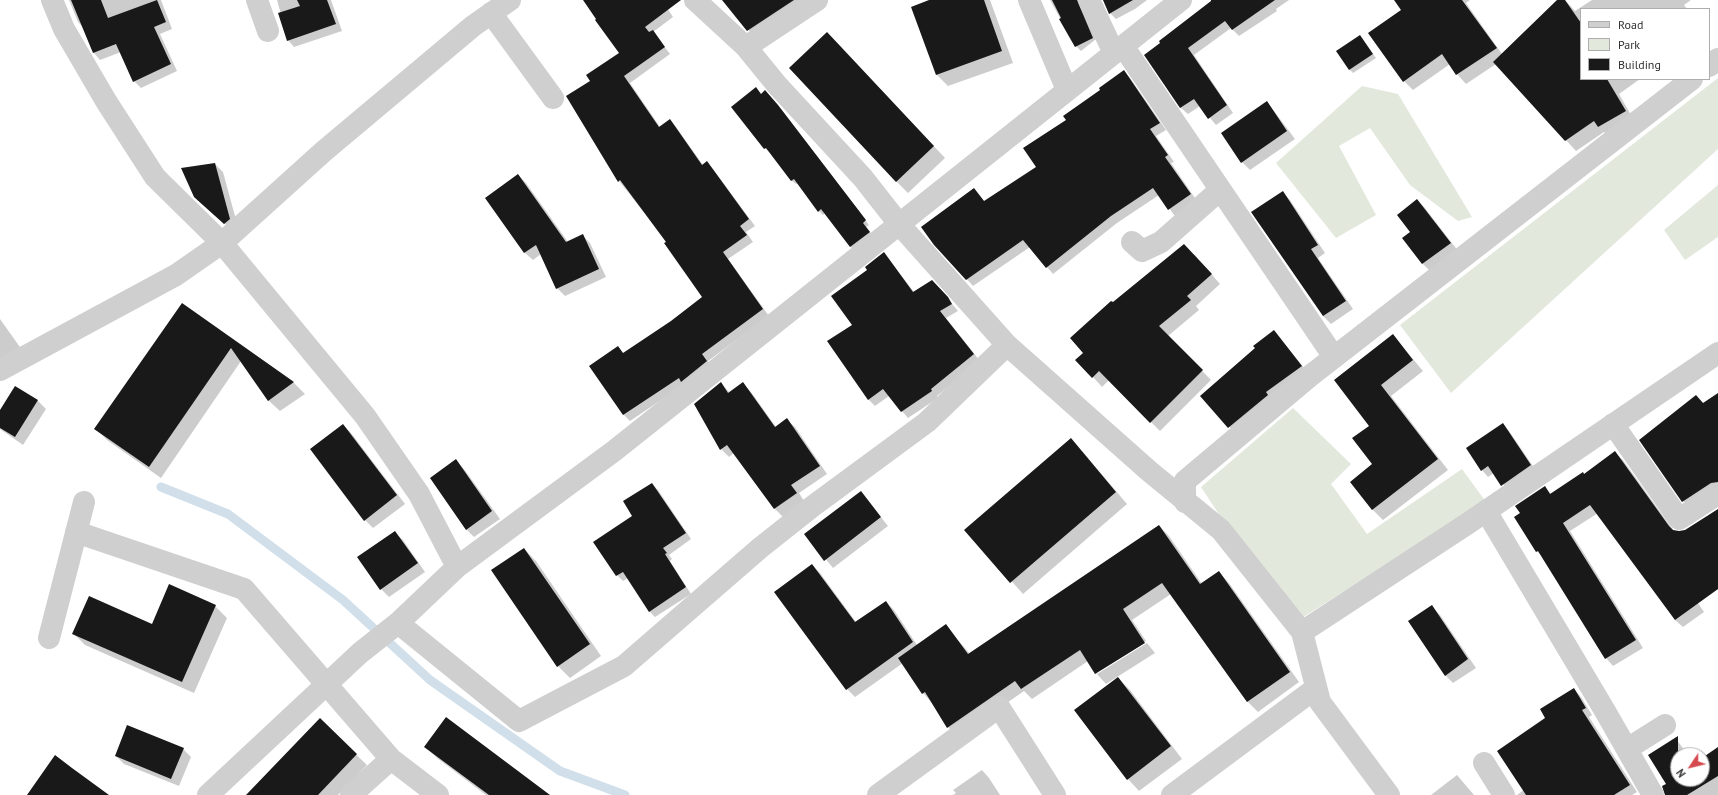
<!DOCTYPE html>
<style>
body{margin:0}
#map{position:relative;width:1718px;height:795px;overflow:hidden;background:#fff;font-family:"PT Sans",sans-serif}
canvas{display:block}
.legend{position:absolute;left:1580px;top:8px;width:130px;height:72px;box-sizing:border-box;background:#fff;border:1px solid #adadad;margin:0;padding:5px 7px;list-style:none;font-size:12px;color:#323232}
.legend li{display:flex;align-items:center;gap:8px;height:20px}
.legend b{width:20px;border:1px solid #adadad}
.north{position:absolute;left:1670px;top:747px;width:40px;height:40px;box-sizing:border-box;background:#fff;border:1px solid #adadad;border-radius:50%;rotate:235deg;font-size:11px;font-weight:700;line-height:16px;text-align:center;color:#323232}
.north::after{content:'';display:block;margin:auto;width:14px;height:18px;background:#d44a4e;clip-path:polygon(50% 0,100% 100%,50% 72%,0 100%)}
</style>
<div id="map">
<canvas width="1718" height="795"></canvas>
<ul class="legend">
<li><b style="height:5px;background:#cfcfcf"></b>Road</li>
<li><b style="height:11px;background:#e2e8dc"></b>Park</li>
<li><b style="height:11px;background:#191919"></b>Building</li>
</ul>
<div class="north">N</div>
</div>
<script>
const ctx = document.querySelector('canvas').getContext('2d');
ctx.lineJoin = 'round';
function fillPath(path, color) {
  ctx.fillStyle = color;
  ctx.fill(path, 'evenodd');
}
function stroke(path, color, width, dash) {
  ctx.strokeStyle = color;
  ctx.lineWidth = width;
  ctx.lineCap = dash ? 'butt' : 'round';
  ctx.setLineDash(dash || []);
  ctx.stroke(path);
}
fillPath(new Path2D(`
 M 1718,78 L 1718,149 L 1451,393 L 1400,325 Z
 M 1362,86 L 1398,94 L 1472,217 L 1458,221 L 1410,185 L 1370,128 L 1339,146 L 1376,215 L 1336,238 L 1276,163 Z
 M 1718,185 L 1718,237 L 1685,260 L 1664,230 Z
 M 1293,408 L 1351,464 L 1331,484 L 1367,534 L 1462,469 L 1486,502 L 1300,619 L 1222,519 L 1201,487 Z`), '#e2e8dc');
fillPath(new Path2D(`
 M 69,0 L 161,0 L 172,29 L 160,34 L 177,71 L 141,88 L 134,81 L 121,52 L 100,60 L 94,53 L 83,27 L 78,22 Z
 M 277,0 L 331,0 L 342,31 L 294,47 L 288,40 Z
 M 584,0 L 662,0 L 673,17 L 653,32 L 670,54 L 630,83 L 660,127 L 670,120 L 676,127 L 703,165 L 713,169 L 755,226 L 746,232 L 753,242 L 728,259 L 769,316 L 708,361 L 712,368 L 685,384 L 630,421 L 624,415 L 590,367 L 618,348 L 624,354 L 671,321 L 703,297 L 668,242 L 619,181 L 567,96 L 592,81 L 620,53 Z
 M 724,0 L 814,0 L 756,39 Z
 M 932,0 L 990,0 L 1013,63 L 948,86 L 937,75 Z
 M 1050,0 L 1085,0 L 1096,39 L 1081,51 L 1075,45 Z
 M 1103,0 L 1147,0 L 1135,9 L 1116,19 L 1110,13 Z
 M 1214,0 L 1289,0 L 1276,9 L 1277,11 L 1239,36 L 1231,28 L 1194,55 L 1233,113 L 1216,125 L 1200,106 L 1188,114 L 1181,108 L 1146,55 Z
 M 1395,0 L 1470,0 L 1466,3 L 1502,54 L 1559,0 L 1565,0 L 1575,11 L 1592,0 L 1691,0 L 1684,5 L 1687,9 L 1581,9 L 1581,79 L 1640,79 L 1619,94 L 1635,122 L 1609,137 L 1604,132 L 1576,151 L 1496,64 L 1466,84 L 1457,74 L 1450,64 L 1413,90 L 1404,81 L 1402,10 Z
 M 1360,36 L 1376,58 L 1353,73 L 1349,69 Z
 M 839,45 L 945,158 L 908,193 L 896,181 Z
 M 1124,71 L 1130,78 L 1166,130 L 1156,136 L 1174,162 L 1171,163 L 1197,201 L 1175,216 L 1159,195 L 1117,223 L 1053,274 L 1030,247 L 973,286 L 935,244 L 973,189 L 985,202 L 1037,167 L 1067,120 Z
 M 762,95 L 769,96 L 782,110 L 869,225 L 866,227 L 873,236 L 854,251 L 825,213 L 823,215 L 819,211 L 798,183 L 796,184 L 792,181 L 770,151 L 769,152 L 765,148 Z
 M 1267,103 L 1274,111 L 1295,139 L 1250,170 L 1242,162 L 1222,134 Z
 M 215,164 L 223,172 L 238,227 L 233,231 L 194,197 Z
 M 518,175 L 526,183 L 568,242 L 582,235 L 590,243 L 606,277 L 565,296 L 557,288 L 541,254 L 533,260 L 525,253 L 486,198 Z
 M 1282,192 L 1290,200 L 1325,253 L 1318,258 L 1353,309 L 1331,324 L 1323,316 Z
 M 1417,200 L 1425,208 L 1458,251 L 1430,271 L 1423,264 Z
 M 884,253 L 914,292 L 938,287 L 958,311 L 946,318 L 980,361 L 937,396 L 938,398 L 908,418 L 889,396 L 875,406 L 868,399 L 853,325 L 868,270 Z
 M 1194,254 L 1220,284 L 1196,306 L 1199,310 L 1168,336 L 1211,380 L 1160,431 L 1109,380 L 1102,387 L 1093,377 L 1085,353 L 1113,303 Z
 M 183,304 L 294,383 L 305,394 L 280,411 L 268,400 L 241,361 L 161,478 L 107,440 L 96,429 Z
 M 0,319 L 22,350 L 0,365 Z
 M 1393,335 L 1423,371 L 1391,396 L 1448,470 L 1383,520 L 1372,509 L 1374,464 L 1370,426 Z
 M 1280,338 L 1308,373 L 1236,434 L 1201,396 Z
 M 721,383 L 730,393 L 743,384 L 751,392 L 776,427 L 787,420 L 795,427 L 827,474 L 799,493 L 804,501 L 783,517 L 775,509 L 734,453 L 729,457 L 721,449 Z
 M 15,387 L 38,401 L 46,409 L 23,445 L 0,429 L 0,411 Z
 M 1718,395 L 1718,492 L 1691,509 L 1683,501 L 1641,440 L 1696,396 L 1704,404 Z
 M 1503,424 L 1509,431 L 1537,472 L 1509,491 L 1494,473 L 1488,477 L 1482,470 Z
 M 343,425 L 351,433 L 405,504 L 373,528 L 365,520 Z
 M 1082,451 L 1127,504 L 1023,594 L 966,530 Z
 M 1615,453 L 1623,460 L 1674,531 L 1680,532 L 1686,530 L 1718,510 L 1718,589 L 1698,603 L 1704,612 L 1683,627 L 1675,620 L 1598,513 L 1570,531 L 1643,648 L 1613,666 L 1606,658 L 1544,558 L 1537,551 L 1521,514 L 1545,487 L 1551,494 L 1584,475 Z
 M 456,461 L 464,469 L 500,519 L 474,537 L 466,529 Z
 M 652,484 L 658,490 L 691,539 L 669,555 L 672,559 L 670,561 L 691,594 L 655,617 L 649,611 L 628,578 L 623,581 L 617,575 L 634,516 Z
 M 864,496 L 888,526 L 833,568 L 806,535 Z
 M 1159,526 L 1169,536 L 1202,584 L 1219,572 L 1229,583 L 1299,682 L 1258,712 L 1248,702 L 1171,594 L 1132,620 L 1146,641 L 1097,672 L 1097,674 L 1147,643 L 1155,653 L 1106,684 L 1096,673 L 1088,661 L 1032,699 L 1024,691 L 958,737 L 948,727 L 933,704 L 923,693 L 903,663 L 855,697 L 847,689 L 812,565 L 820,573 L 856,622 L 886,602 L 894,610 L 917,645 L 946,626 L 970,654 Z
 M 395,533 L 403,540 L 425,572 L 389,597 L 381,589 Z
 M 524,549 L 536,561 L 601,656 L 570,678 L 558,666 Z
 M 215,606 L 227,618 L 194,693 L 85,645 L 74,634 L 153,625 Z
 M 1432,607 L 1440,615 L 1476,668 L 1453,683 L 1445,675 Z
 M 1118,678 L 1130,690 L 1182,759 L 1139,791 L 1128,779 Z
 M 1574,689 L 1581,697 L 1592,715 L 1589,717 L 1637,792 L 1632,795 L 1517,795 L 1525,789 L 1546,718 Z
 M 320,720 L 367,765 L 338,795 L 248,795 Z
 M 1676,739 L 1688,755 L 1678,755 L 1678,779 L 1702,779 L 1702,760 L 1718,754 L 1718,795 L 1674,795 Z
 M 426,747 L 548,795 L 486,795 L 437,758 Z
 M 183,749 L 191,757 L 179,786 L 124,764 L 116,756 Z
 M 982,770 L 989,778 L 1000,795 L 953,795 L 956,793 L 953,790 Z
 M 1457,775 L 1474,795 L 1431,795 Z`), '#0003');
stroke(new Path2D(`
 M 161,487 L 228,514 L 343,600 L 430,680 L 560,771 L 625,795`), '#d1dfea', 9);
fillPath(new Path2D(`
 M 71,0 L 101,0 L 108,18 L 157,0 L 166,22 L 154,27 L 171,64 L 133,82 L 116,44 L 93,53 Z
 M 297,0 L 327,0 L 336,24 L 287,41 L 278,13 L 300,6 Z
 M 583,0 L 681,0 L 645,27 L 649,32 L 653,30 L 665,47 L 624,76 L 659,127 L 670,119 L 702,165 L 707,161 L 749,219 L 740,226 L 747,235 L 723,252 L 763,309 L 702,354 L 707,361 L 681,382 L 679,378 L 623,415 L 589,366 L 618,346 L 623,353 L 671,321 L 702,297 L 664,243 L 666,242 L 620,180 L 618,182 L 566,96 L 590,81 L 586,75 L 619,53 L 595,20 L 596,19 Z
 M 722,0 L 794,0 L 747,31 Z
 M 929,0 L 984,0 L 1002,51 L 936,75 L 911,7 Z
 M 1052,0 L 1077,0 L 1093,38 L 1075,47 L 1059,19 L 1061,18 Z
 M 1103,0 L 1133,0 L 1109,14 Z
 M 1211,0 L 1275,0 L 1232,30 L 1225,21 L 1188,48 L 1227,105 L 1208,119 L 1194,99 L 1180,108 L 1144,55 L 1160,43 L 1159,41 L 1211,1 Z
 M 1394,0 L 1462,0 L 1497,48 L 1456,75 L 1442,54 L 1403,82 L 1368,33 L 1401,10 Z
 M 1557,0 L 1565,0 L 1581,23 L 1581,79 L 1607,79 L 1626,111 L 1598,127 L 1594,121 L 1565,141 L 1493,62 Z
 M 827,32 L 934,146 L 896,182 L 789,68 Z
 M 1360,35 L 1373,54 L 1349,70 L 1336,51 Z
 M 1124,70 L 1160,123 L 1150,129 L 1168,155 L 1165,157 L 1191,194 L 1168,210 L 1153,188 L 1111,216 L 1046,268 L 1023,240 L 966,280 L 934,245 L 921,227 L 974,188 L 984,201 L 1036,167 L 1023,148 L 1066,120 L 1063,116 L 1100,90 L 1099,88 Z
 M 756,87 L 761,94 L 765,90 L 778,105 L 866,220 L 863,223 L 870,232 L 850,247 L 821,209 L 818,212 L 794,179 L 791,181 L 766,148 L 764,149 L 731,107 Z
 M 1267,101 L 1287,131 L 1241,163 L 1221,133 Z
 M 215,163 L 230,219 L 224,224 L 194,197 L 181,168 Z
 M 518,174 L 566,242 L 583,234 L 599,269 L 556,289 L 536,245 L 524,253 L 485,198 Z
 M 1283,191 L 1318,245 L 1311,249 L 1346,301 L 1323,316 L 1251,212 Z
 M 1417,199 L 1451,243 L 1422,264 L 1402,238 L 1410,232 L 1397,215 Z
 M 1184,244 L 1212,274 L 1187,296 L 1191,300 L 1159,326 L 1203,370 L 1150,423 L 1099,371 L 1092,378 L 1075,360 L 1083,353 L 1070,338 L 1111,301 L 1113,302 Z
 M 884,252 L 913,292 L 932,280 L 948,297 L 952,304 L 940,311 L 974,354 L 931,389 L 932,391 L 901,412 L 883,389 L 868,400 L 827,341 L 852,325 L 831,296 L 867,270 L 865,267 Z
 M 182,303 L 294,382 L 268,401 L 231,348 L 149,467 L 94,429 Z
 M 1274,330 L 1302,366 L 1266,392 L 1268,395 L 1228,428 L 1200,396 L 1255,348 L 1253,346 Z
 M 1393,334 L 1413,360 L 1381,385 L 1438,459 L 1372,510 L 1350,482 L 1372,464 L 1352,438 L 1369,426 L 1334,380 Z
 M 721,382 L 728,393 L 743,382 L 775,427 L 787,418 L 820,466 L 791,485 L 797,493 L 774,509 L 727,445 L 720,450 L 694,404 Z
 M 15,386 L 38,400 L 15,437 L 0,428 L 0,410 Z
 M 1718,393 L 1718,482 L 1711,483 L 1682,502 L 1639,440 L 1696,395 L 1703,403 Z
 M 1503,423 L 1531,465 L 1501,486 L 1488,466 L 1481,471 L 1466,448 Z
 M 343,424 L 397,495 L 364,521 L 310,449 Z
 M 1071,438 L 1116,492 L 1010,583 L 964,530 Z
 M 1615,451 L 1669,526 L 1673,530 L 1679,531 L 1685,530 L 1718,509 L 1718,589 L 1675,620 L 1590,505 L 1563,523 L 1636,640 L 1605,659 L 1538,551 L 1536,552 L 1514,517 L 1520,513 L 1515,506 L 1545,486 L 1550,494 L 1583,472 L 1584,474 Z
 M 456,459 L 492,511 L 466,530 L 430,478 Z
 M 652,483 L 686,533 L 663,548 L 667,553 L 665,554 L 686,587 L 649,612 L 623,572 L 616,576 L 593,542 L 632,516 L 623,501 Z
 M 861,491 L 881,517 L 824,561 L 804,534 Z
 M 1159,525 L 1200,584 L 1219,571 L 1290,672 L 1247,702 L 1162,583 L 1123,609 L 1145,643 L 1095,674 L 1080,650 L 1021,689 L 1015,681 L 947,728 L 925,692 L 922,694 L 898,658 L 946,624 L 968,654 Z
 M 395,531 L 418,563 L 380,590 L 357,557 Z
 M 524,548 L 590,644 L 557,667 L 491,570 Z
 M 812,564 L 855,622 L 886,601 L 913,642 L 846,690 L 774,592 Z
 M 169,584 L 216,605 L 182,682 L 72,634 L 89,596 L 152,624 Z
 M 1432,605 L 1468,659 L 1445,676 L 1408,621 Z
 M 1118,677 L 1171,746 L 1127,780 L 1074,710 Z
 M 1574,688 L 1586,708 L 1582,710 L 1630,785 L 1614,795 L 1526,795 L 1497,751 L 1545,718 L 1540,709 Z
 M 446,717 L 550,795 L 489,795 L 424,747 Z
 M 320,718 L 357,754 L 318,795 L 246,795 Z
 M 127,725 L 184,748 L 171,779 L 115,756 Z
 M 1678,736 L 1678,779 L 1702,779 L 1702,758 L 1718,747 L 1718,776 L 1687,795 L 1665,795 L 1662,786 L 1666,784 L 1648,755 Z
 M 55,755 L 72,768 L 109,795 L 27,795 Z`), '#191919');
stroke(new Path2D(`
 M 52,0 L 64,29 L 106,101 L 155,177 L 222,243 L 324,151 L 473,26 L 510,0
 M 257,0 L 268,31
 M 695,0 L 746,47 L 777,85 L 863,178 L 899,224 L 1007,345 L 1149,471 L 1221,530 L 1302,632 L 1320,702 L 1389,795
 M 1029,0 L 1067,90
 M 1089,0 L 1114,53
 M 491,13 L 553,98
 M 1123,46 L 1334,357
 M 746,47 L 817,0
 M 1709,66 L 1718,59
 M 1132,242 L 1142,251 L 1161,242 L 1220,190
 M 0,370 L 176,275 L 222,243 L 365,416 L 419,494 L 457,567
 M 1613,424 L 1679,519 L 1718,494
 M 1185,502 L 1185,481 L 1310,376 L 1692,79
 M 1486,511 L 1605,711 L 1653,795
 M 76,532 L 244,589 L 391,759 L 438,795
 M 398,623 L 519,721 L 624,666 L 760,548 L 813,506 L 927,422 L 1007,345
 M 1302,632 L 1467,524 L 1718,353
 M 49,638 L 84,502
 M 1627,749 L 1665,725
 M 1484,763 L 1504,795
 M 208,795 L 360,653 L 398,623 L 457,567 L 614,451 L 1181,0
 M 351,795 L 391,759
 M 878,795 L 999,707 L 1055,795
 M 1172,795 L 1316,688`), '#cfcfcf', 22);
</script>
